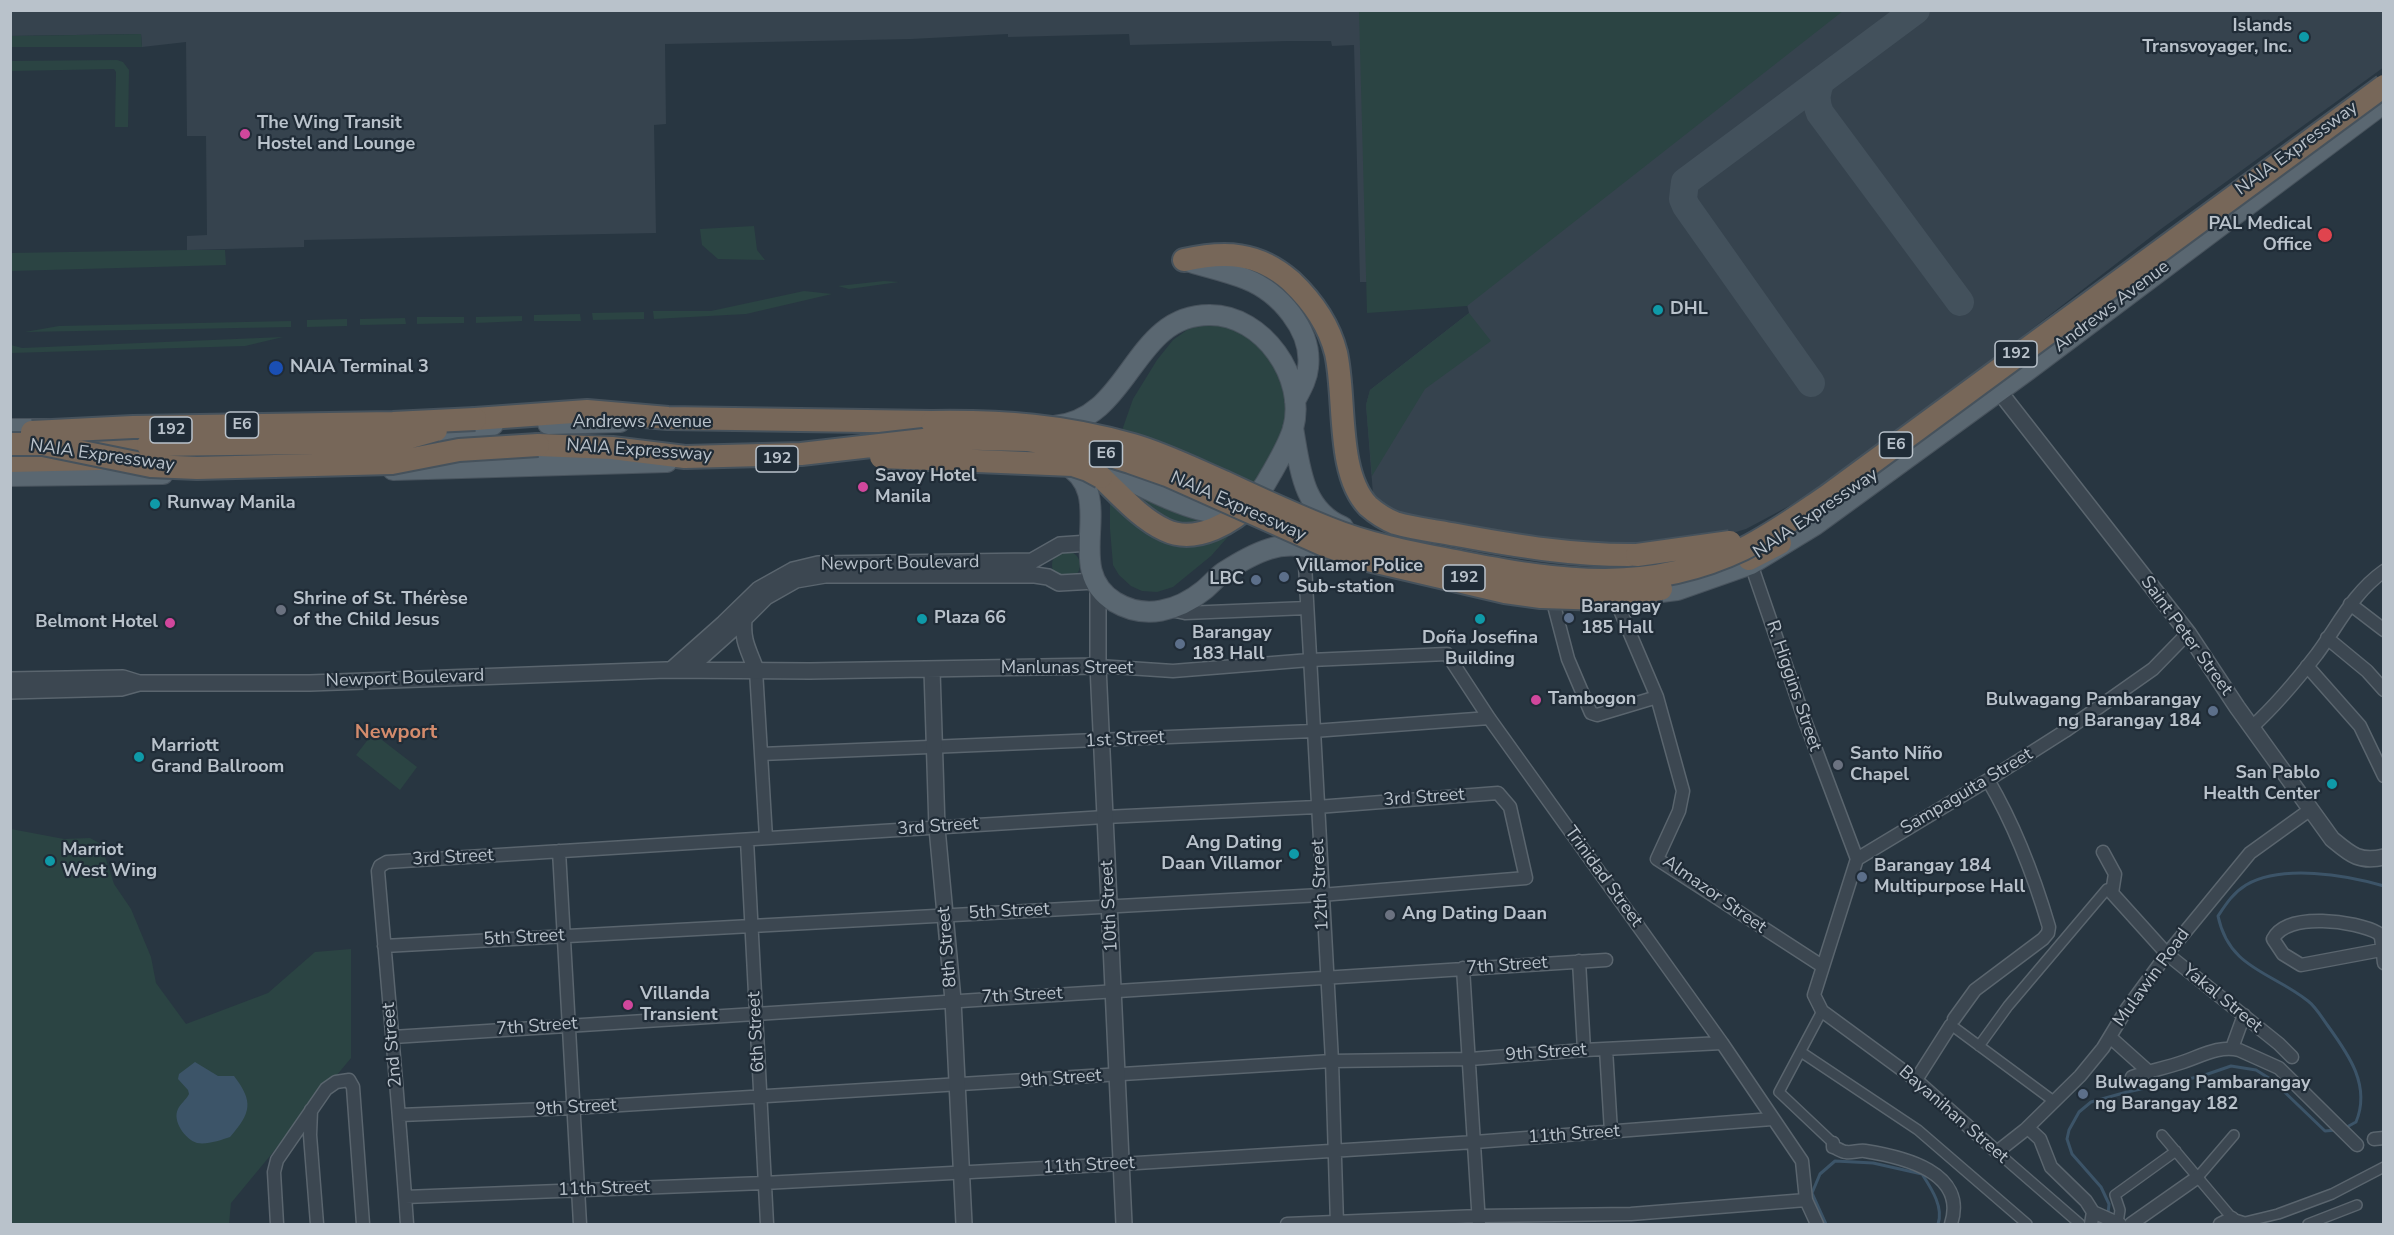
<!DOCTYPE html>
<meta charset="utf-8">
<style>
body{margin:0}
#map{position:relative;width:2394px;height:1235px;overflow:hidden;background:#283641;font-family:"Nunito Sans",sans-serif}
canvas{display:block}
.frame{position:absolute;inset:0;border:12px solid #b9c2cb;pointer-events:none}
</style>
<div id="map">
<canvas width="2394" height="1235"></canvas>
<div class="frame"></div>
</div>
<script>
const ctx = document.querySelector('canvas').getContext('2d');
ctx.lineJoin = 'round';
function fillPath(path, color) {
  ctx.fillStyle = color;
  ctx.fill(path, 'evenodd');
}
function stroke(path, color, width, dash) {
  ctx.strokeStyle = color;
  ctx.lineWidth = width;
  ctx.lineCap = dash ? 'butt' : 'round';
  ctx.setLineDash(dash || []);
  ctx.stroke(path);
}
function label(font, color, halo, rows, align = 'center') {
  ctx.font = font + ' "Nunito Sans",sans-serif';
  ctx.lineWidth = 4.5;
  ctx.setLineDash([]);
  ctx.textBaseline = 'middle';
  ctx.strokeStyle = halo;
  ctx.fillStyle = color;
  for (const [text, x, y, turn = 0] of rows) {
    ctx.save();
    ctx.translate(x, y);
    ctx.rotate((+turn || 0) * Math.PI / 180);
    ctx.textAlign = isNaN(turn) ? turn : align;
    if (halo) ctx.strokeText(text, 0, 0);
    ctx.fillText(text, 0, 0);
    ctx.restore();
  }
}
fillPath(new Path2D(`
 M 2383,10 L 2384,67 L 2161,229 L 1896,434 L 1806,497 L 1746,529 L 1712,539 L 1527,550 L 1374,507 L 1366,405 L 1370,390 L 1469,313 L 1462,283 L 1360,282 L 1354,45 L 1332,46 L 1331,41 L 1289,41 L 1130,45 L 1129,34 L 1008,37 L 1008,34 L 911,39 L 665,44 L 666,124 L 654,125 L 656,233 L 304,240 L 304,247 L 187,250 L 187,236 L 207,235 L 206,136 L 187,136 L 186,42 L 142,47 L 141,34 L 11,36 L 10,11 Z`), '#36434e');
fillPath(new Path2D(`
 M 1359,11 L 1359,10 L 1843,11 L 1467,306 L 1367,313 Z
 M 141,34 L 142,47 L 11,47 L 11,36 Z
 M 117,60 L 123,62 L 129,70 L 128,127 L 115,127 L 116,72 L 114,69 L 11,71 L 11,61 Z
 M 754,226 L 757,250 L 765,260 L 718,259 L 702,245 L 700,229 Z
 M 187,250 L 225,250 L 226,265 L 11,271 L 11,253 Z
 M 884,281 L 899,282 L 849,289 L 838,286 Z
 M 804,291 L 832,294 L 746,314 L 654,319 L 653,311 L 711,311 Z
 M 644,312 L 644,319 L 593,320 L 592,313 Z
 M 1469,313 L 1491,341 L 1425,389 L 1372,476 L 1366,405 L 1370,390 Z
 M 580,314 L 581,321 L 534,321 L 534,315 Z
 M 522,316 L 522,321 L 476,323 L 476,317 Z
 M 417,317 L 464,317 L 464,323 L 417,324 Z
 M 405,318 L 406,324 L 360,325 L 360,319 Z
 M 347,319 L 347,326 L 307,327 L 307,320 Z
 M 291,321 L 291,327 L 25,332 L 59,326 Z
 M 1207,322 L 1244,330 L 1271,354 L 1286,390 L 1286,412 L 1281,435 L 1241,522 L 1211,556 L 1173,587 L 1157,592 L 1142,591 L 1131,586 L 1119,575 L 1113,565 L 1110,529 L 1110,496 L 1119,439 L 1133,399 L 1157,360 L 1173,340 L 1187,330 Z
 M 283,337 L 245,346 L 11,353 L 11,345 L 22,348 Z
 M1052 565a14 14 0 1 1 28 0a14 14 0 1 1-28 0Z
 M 373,733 L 417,767 L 400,790 L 356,755 Z
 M 11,829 L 64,839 L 90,838 L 101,844 L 114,884 L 131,909 L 151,957 L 156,983 L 186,1024 L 268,993 L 315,952 L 351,949 L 351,1058 L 231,1203 L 229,1224 L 11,1224 Z`), '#2b4443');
fillPath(new Path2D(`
 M 195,1062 L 218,1076 L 234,1076 C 254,1102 251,1113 230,1137 C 221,1140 207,1145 197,1143 C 185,1139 172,1121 178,1109 C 180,1104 186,1100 189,1094 L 188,1090 L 178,1079 L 179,1074 Z`), '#3c5468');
stroke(new Path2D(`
 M 2345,1128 L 2356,1122 C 2371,1086 2349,1055 2328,1026 C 2322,1018 2316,1007 2308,1001 C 2272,972 2229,969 2218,916 C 2226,904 2233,893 2246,885 C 2282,864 2346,875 2384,886
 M 2108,1214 L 2109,1204 L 2101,1187 L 2072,1154 L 2067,1139 L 2069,1130 L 2079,1112 L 2091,1102 L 2127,1092 L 2202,1076 L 2231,1066 L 2256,1070 L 2272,1080 L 2325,1131 L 2336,1130
 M 1826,1224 L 1812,1193 L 1820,1174 L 1835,1161 L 1873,1163 L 1922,1174 C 1931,1188 1944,1207 1938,1224`), '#3c5468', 3);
stroke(new Path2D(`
 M 1821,81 C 1816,92 1815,101 1820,113 L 1960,302
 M 1811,383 L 1686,206 L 1683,199 L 1685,182 L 1916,10`), '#43515c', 28);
const pedestrian = new Path2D(`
 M 1822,1011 L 1779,1092 L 1833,1143
 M 1951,1025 L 2055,1102
 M 1979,1046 L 2008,1006 L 2107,889 L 2112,888
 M 1801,1052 L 1918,1130 L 2027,1224
 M 2162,1135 L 2232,1218 L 2251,1224
 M 1997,1152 L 2080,1224
 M 2198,1177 L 2234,1135
 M 2245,1222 L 2278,1214 L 2332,1194 L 2384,1167
 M 2118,1223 L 2120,1210 L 2115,1195 L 2176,1151
 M 2308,1224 L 2357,1205`);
const minor = new Path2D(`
 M 1304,546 L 1332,1061 L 1337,1224
 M 1751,564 L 1805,721 L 1857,859 L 1814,995 L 1822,1011 L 1916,1080 L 1997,1152 L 2025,1130 L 2080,1076 L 2103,1048 L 2126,1010 L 2167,954 L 2250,853 L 2311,809
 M 1551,594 L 1568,659 L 1591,713 L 1597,715 L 1657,697
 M 1614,596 L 1657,697 L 1683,791 L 1679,811 L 1657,859 L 1822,966
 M 2350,604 L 2384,630
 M 1171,610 L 1185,613 L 1307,608
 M 2327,638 L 2367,671 L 2384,690
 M 1098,666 L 1173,671 L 1310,660 L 1447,654 L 1489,718 L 1722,1043 L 1802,1161 L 1806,1200 L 1817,1224
 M 2307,666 L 2360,726 L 2384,776
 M 756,670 L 766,838
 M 2252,727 C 2276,705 2297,680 2317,654 C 2339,624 2353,593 2384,571
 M 761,754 L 1313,731 L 1489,718
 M 747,840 L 767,1224
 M 559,851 L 580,1224
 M 2103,852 L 2115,874 L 2112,893 L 2167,954 L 2279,1044 L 2292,1057
 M 1857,859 L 1988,780 L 2065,731 L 2153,669 L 2188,633
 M 384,946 L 1321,895 L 1526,878 L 1510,807 L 1498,793 L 1317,807 L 1105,817 L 387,862 L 380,866 L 378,871 C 388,989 399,1107 407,1224
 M 2381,950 L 2301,965 L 2283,954 L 2273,939 C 2287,911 2356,921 2378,933 L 2381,937 L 2384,963
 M 1579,961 L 1584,1050
 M 1463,968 L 1479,1224
 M 1954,1019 L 1975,990 L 2043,939 L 2048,933 L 2049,927 C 2034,876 2015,826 1988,780
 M 393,1037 L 1606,960
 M 2110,1037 L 2148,1071
 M 2232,1048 L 2244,1015
 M 1606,1049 L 1611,1132
 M 2132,1077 C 2148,1071 2166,1068 2183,1062 C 2201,1056 2220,1045 2239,1050 L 2279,1068 L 2357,1145
 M 1916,1080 L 1951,1025
 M 311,1110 L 310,1135 L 317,1224
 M 400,1115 L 573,1108 L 1332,1061 L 1470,1059 L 1584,1050 L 1722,1043
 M 2028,1128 L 2040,1139 L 2051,1167 L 2086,1201 L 2093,1212 L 2091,1224
 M 2374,1139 L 2384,1138
 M 1833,1143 L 1833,1147 C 1837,1148 1842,1152 1846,1152 C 1852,1153 1859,1150 1865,1151 C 1903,1157 1968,1172 1951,1224
 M 405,1197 L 764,1183 L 1121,1164 L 1475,1142 L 1772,1119
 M 2093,1212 L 2120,1224
 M 277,1224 L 274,1172 L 277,1160 L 326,1089 L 336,1082 L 349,1080 L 353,1087 L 363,1224
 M 1287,1224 L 1479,1216 L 1631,1214 L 1806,1200
 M 2131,1224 L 2198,1177
 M 2220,1224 L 2232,1218`);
const tertiary = new Path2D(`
 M 1999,391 L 2188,633 L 2237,707 L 2332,839 C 2350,854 2359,863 2384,857
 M 1098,587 L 1098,666 L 1124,1224
 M 744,619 C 742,642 749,650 756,670
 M 671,670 L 724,623 L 759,589 L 793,570 L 818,564 L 1032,561 L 1060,545 L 1089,543
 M 687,670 L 744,619 L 766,597 L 796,580 L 825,575 L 1035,575 L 1048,577 L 1059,583 L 1095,581
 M 932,670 L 937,828 L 953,1000 L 964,1224
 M 10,680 L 123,678 L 139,683
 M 10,691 L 121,688 L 139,683 L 310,683 L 666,670 L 810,671 L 1098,666`);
const primary = new Path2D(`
 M 1184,260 C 1205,267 1226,271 1246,279 C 1279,292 1313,330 1308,368 C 1307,380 1300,391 1295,401
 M 548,424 L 620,422
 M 1054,426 C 1131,420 1132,314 1210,315 C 1263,315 1307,378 1293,429 C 1288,445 1279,460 1271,474 C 1259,496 1247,513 1220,513 C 1193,513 1144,488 1119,475 C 1108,470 1098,462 1087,458
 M 1293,428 C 1300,467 1302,510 1343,527
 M 10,429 L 47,429
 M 418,439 L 468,438 L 493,425
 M 1063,463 C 1122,494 1059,568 1115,602 C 1145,620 1178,611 1204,590 C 1211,584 1217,577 1224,572 C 1238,563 1253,554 1269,549 C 1287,543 1304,546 1323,550
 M 393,470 L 667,462
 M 10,476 L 163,474
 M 1645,594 L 1677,590 L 1751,564 L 1815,525 L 2028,370 L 2384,103`);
const motorway = new Path2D(`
 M 1184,260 C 1225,251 1258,252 1291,281 C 1311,300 1329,325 1336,353 C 1346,397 1336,473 1368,506 C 1376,513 1385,519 1395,523 C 1415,529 1437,531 1457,535 C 1516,546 1577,556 1637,555
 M 475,419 L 587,411 L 668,418 L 932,422
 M 538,445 L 612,448 L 685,457
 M 90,451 L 148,445
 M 10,461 L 99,459
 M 1101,477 C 1120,495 1141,519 1165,530 C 1196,545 1234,522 1255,500
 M 1749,559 L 1780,543`);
stroke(pedestrian, '#5a656e', 12);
stroke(minor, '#5a656e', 15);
stroke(tertiary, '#5a656e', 18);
stroke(primary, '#48535d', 22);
stroke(motorway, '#46525c', 26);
stroke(pedestrian, '#3c4751', 9);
stroke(minor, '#3c4751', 12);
stroke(tertiary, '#3c4751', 15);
stroke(primary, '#5a6771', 20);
stroke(motorway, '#776759', 22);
const motorwayBridge = new Path2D(`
 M 932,422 C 1004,421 1063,425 1133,445 C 1164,454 1194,469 1224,482 C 1258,498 1293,514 1328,528 C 1372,546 1419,554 1465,563 C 1563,582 1649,594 1743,549 C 1773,534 1799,515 1827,496 L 2384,86
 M 32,432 L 133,427 L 393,423 L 475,419
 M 10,444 L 43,444 L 151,466 L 197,468 L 392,463 L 459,450 L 538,445
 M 148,445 L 393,442 L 436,430
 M 685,457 L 801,454 L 941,438 L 1027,440 L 1094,451 L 1130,462 L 1167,475 L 1324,545 L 1368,560 L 1505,592 L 1541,597 L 1605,599 L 1661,589
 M 881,457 L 1073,465 L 1088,470 L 1101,477
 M 1637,555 L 1730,542`);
stroke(motorwayBridge, '#46525c', 26, []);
stroke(motorwayBridge, '#776759', 22);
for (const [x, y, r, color] of [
 [2304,37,6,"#0f9aa8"],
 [245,134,6,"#d1479c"],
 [2325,235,8,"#e0444e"],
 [1658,310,6,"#0f9aa8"],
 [276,368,8,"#1a4fb4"],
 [863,487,6,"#d1479c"],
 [155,504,6,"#0f9aa8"],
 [1284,577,6,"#5c6f8a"],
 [1256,580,6,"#5c6f8a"],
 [281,610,6,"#6b7280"],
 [1569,618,6,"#5c6f8a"],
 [922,619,6,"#0f9aa8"],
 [1480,619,6,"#0f9aa8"],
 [170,623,6,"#d1479c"],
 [1180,644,6,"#5c6f8a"],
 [1536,700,6,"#d1479c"],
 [2213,711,6,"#5c6f8a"],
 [139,757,6,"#0f9aa8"],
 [1838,765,6,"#6b7280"],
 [2332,784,6,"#0f9aa8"],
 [1294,854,6,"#0f9aa8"],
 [50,861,6,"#0f9aa8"],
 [1862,877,6,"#5c6f8a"],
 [1390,915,6,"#6b7280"],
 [628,1005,6,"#d1479c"],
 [2083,1094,6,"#5c6f8a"]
]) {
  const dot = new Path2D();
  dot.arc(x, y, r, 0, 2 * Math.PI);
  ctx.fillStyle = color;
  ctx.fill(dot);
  stroke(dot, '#202c37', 2);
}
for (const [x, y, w] of [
 [2016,354,42],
 [242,425,33],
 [171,430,42],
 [1896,445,33],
 [1106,454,33],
 [777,459,42],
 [1464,578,42]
]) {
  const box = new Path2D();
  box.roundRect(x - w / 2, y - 13, w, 26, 4.5);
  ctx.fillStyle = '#202c37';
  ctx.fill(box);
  stroke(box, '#b9c2cb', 1.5);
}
label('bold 16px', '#b9c2cb', null, [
 ["192",2016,354],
 ["E6",242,425],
 ["192",171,430],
 ["E6",1896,445],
 ["E6",1106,454],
 ["192",777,459],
 ["192",1464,578]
]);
label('bold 18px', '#b9c2cb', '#202c37', [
 ["Islands",2292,27,"right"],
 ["Transvoyager, Inc.",2292,48,"right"],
 ["The Wing Transit",257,124],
 ["Hostel and Lounge",257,145],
 ["PAL Medical",2312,225,"right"],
 ["Office",2312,246,"right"],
 ["DHL",1670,310],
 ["NAIA Terminal 3",290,368],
 ["Savoy Hotel",875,477],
 ["Manila",875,498],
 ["Runway Manila",167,504],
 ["Villamor Police",1296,567],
 ["Sub-station",1296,588],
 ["LBC",1244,580,"right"],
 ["Shrine of St. Thérèse",293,600],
 ["of the Child Jesus",293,621],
 ["Barangay",1581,608],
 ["185 Hall",1581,629],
 ["Plaza 66",934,619],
 ["Belmont Hotel",158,623,"right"],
 ["Barangay",1192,634],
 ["183 Hall",1192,655],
 ["Doña Josefina",1480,639,"center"],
 ["Building",1480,660,"center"],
 ["Tambogon",1548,700],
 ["Bulwagang Pambarangay",2201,701,"right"],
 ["ng Barangay 184",2201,722,"right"],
 ["Marriott",151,747],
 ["Grand Ballroom",151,768],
 ["Santo Niño",1850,755],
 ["Chapel",1850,776],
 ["San Pablo",2320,774,"right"],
 ["Health Center",2320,795,"right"],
 ["Ang Dating",1282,844,"right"],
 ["Daan Villamor",1282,865,"right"],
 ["Marriot",62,851],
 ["West Wing",62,872],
 ["Barangay 184",1874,867],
 ["Multipurpose Hall",1874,888],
 ["Ang Dating Daan",1402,915],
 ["Villanda",640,995],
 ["Transient",640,1016],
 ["Bulwagang Pambarangay",2095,1084],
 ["ng Barangay 182",2095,1105]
], 'left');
label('18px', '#b9c2cb', '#202c37', [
 ["NAIA Expressway",2297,149,-36],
 ["Andrews Avenue",2112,307,-37],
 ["Andrews Avenue",642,423],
 ["NAIA Expressway",639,451,4],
 ["NAIA Expressway",102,456,8],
 ["NAIA Expressway",1238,507,24],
 ["NAIA Expressway",1816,514,-34],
 ["Newport Boulevard",900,564,-1],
 ["Saint Peter Street",2186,636,54],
 ["Manlunas Street",1067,669],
 ["Newport Boulevard",405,679,-2],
 ["R. Higgins Street",1793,686,71],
 ["1st Street",1125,740,-3],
 ["Sampaguita Street",1967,792,-31],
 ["3rd Street",1424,798,-4],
 ["3rd Street",938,827,-4],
 ["3rd Street",453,858,-3],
 ["Trinidad Street",1603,877,54],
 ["12th Street",1321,885,-93],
 ["Almazor Street",1714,895,35],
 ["10th Street",1110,906,-93],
 ["5th Street",1009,912,-3],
 ["5th Street",524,938,-3],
 ["8th Street",948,947,-95],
 ["7th Street",1507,966,-4],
 ["Mulawin Road",2152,978,-54],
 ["7th Street",1022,996,-3],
 ["Yakal Street",2222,999,39],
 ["7th Street",537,1027,-4],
 ["6th Street",757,1032,-93],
 ["2nd Street",393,1045,-95],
 ["9th Street",1546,1053,-4],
 ["9th Street",1061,1079,-4],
 ["9th Street",576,1108,-3],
 ["Bayanihan Street",1953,1115,41],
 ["11th Street",1574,1135,-4],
 ["11th Street",1089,1166,-3],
 ["11th Street",604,1189,-2]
]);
label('bold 20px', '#d38b6c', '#202c37', [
 ["Newport",396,733]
]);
</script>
